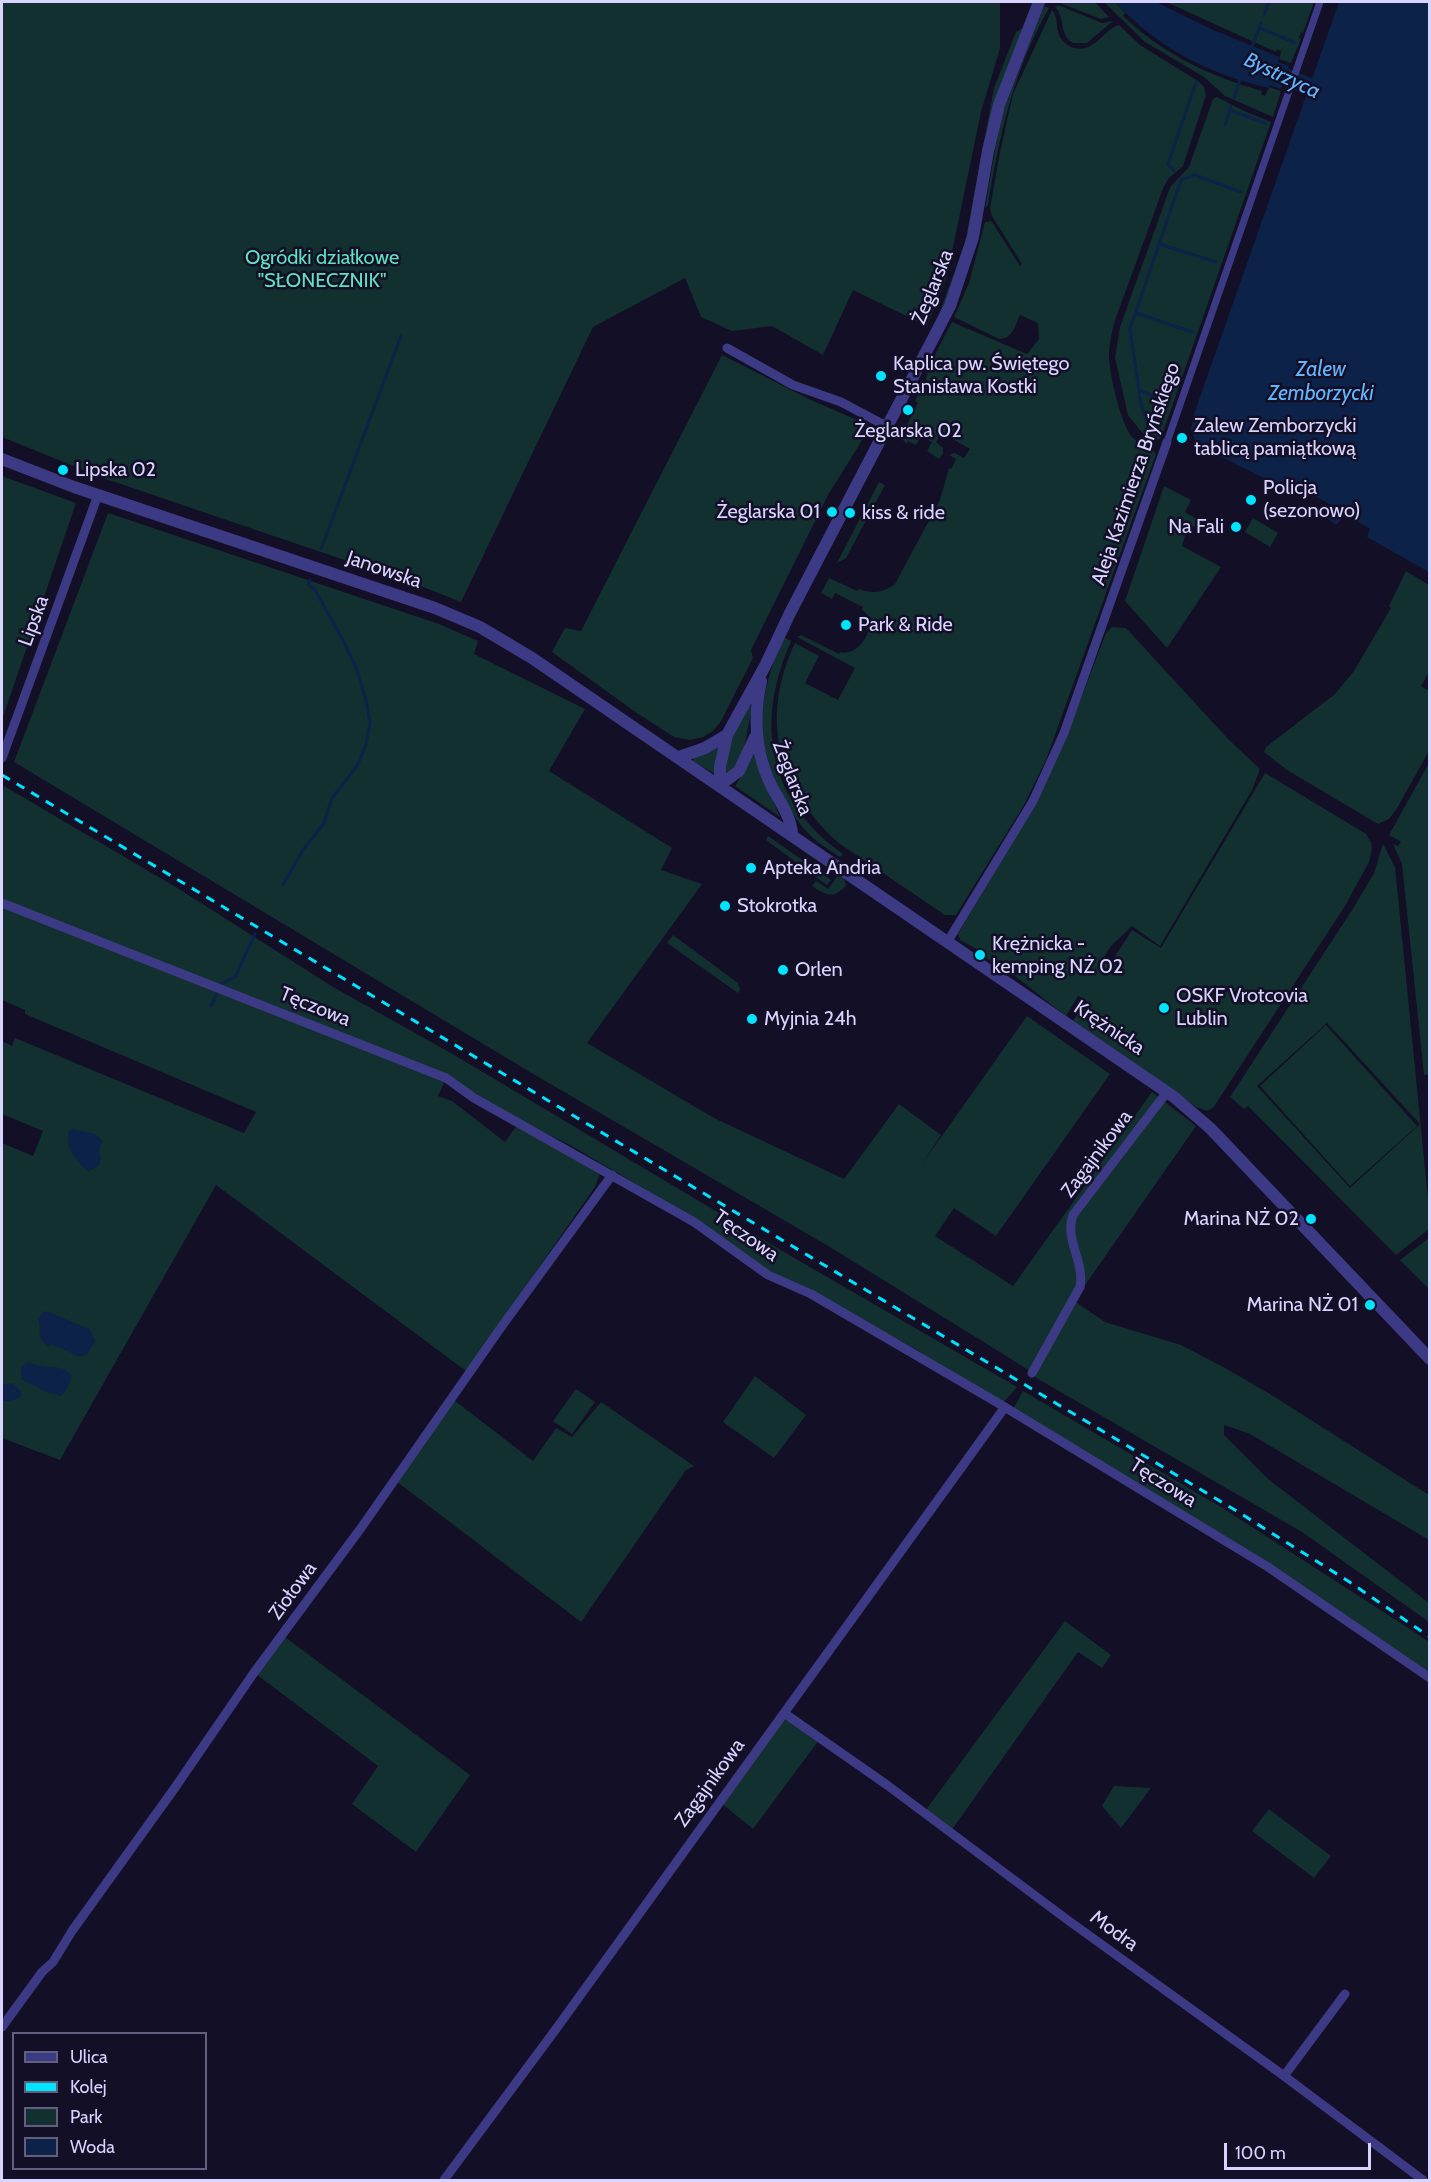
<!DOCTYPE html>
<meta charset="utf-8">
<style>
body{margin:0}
#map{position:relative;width:1431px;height:2182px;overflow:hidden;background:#130f26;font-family:Cabin,sans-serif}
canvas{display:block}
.frame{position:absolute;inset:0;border:3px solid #d9d4ff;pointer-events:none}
.legend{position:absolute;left:12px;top:2032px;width:195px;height:138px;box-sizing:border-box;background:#130f26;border:2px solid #625e7d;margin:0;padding:8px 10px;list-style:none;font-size:18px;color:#d9d4ff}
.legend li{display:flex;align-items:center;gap:12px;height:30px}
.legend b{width:30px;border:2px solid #625e7d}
.scale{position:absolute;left:1224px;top:2143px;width:147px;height:27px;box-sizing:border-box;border:3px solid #d9d4ff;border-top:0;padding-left:8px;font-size:18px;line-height:21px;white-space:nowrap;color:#d9d4ff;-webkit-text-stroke:4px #130f26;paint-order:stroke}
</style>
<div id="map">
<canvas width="1431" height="2182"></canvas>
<div class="frame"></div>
<ul class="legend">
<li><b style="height:8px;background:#3d3a85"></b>Ulica</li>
<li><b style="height:8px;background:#00e5ff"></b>Kolej</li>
<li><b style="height:16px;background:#12302f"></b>Park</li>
<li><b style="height:16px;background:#0c2248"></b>Woda</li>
</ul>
<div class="scale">100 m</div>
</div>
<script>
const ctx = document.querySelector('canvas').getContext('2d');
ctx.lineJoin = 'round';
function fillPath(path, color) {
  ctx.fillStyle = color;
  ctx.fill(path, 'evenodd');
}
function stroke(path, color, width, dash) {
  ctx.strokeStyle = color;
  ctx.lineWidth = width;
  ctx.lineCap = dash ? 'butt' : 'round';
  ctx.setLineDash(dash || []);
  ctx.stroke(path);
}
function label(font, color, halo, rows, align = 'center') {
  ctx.font = font + ' Cabin,sans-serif';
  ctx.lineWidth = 5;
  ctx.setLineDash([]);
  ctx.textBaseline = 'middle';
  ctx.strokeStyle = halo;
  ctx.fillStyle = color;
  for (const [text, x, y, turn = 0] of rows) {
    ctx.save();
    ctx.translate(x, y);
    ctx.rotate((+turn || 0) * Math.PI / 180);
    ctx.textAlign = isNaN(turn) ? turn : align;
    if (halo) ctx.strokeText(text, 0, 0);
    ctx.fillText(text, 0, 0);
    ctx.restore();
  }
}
fillPath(new Path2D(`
 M 2,2 L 1000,2 L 1000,48 L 981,112 L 947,276 L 927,326 L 853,290 L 823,355 L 772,326 L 732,331 L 701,317 L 685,278 L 593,327 L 461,602 L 418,585 L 103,478 L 2,437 Z
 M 1057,2 L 1095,2 L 1109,17 L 1101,19 Z
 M 1104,2 L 1115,2 L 1125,13 L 1123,16 C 1163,54 1209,76 1262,91 L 1261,94 L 1265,96 L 1269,87 L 1281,91 L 1273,117 L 1225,96 L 1204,77 L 1145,42 Z
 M 1166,2 L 1314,2 L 1303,33 L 1301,32 L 1299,38 L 1301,39 L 1291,63 L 1279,59 L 1283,46 L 1281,51 L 1277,49 L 1276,52 Z
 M 1058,5 L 1102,23 L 1113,21 L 1087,43 L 1073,43 C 1058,34 1066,18 1055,7 Z
 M 1044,6 L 1049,8 C 1014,69 999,136 988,205 L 985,208 L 996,144 L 1004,109 Z
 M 1052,10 C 1059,18 1055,27 1060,37 C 1063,42 1068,46 1074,48 C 1095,53 1103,30 1119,25 L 1140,45 L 1198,81 L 1204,87 L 1206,95 L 1183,166 L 1169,178 L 1164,186 L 1114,323 C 1112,333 1109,344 1109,355 C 1109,372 1121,428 1134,439 C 1142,446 1151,444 1156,454 L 1046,760 L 1024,805 L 956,915 L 945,915 L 840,844 C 778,790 759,719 795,643 L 819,656 L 805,683 L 838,700 L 855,668 L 797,637 L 801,635 L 839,654 L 840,652 C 860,658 881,622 862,610 L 863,607 L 835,593 L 832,599 L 821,593 L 829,578 L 857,591 L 859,589 C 872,594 883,593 895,584 L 940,500 L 949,468 L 951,469 L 956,459 L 949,455 L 955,453 L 964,458 L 970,449 L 942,433 L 936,442 L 943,448 L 943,454 L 939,459 L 927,451 L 932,442 L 921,436 L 916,445 L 908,441 L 907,444 L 900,437 L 901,430 L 904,424 L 907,425 L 918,403 L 915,401 L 925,383 L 930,364 L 952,322 L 1027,354 L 1039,339 L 1038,323 L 1020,315 C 1015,325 1013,339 999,339 L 954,317 L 969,283 L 985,222 L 991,221 L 994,225 L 1020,266 L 1022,264 L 992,216 L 990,209 L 999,157 L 1013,94 Z
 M 1023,28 L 968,235 L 944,307 L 939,314 L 965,243 L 994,88 L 1016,32 Z
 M 1217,97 L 1244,111 L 1271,122 L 1161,438 L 1155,441 L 1144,435 L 1128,415 L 1115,358 L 1120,327 L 1168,193 L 1171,186 L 1189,167 L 1213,99 Z
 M 722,355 L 811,400 L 871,426 L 828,495 L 751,650 L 753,658 L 721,721 L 713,731 L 703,737 L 690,740 L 674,737 L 634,711 L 552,652 L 565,628 L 581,631 Z
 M 2,476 L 76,503 L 2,720 Z
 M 879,482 L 885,485 L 846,558 L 837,563 Z
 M 1164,486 L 1191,500 L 1185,512 L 1203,523 L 1187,529 L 1182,546 L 1221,567 L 1167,648 L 1125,601 Z
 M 108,513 L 439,624 L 478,641 L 474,654 L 585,709 L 549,771 L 672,848 L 661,870 L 702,884 L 587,1043 L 714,1118 L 844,1179 L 899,1104 L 941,1135 L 922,1164 L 1027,1016 L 1110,1074 L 996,1236 L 954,1208 L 935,1236 L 1013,1286 L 1152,1092 L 1196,1126 L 1074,1301 L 1105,1322 L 1181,1345 L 1225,1368 L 1270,1394 L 1429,1495 L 1429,1540 L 1250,1434 L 1224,1425 L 1224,1435 L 1268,1479 L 1429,1603 L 1429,1622 L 1302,1532 L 1033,1376 L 1032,1372 L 830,1247 L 530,1072 L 14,762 Z
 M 1253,518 L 1278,533 L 1270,547 L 1245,532 Z
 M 1406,571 L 1429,585 L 1429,672 L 1421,686 L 1429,691 L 1429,751 L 1396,810 L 1389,819 L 1378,824 L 1287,770 L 1264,752 L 1266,747 L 1335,694 L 1354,671 L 1391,608 L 1389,606 Z
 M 1112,627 L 1126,628 L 1229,740 L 1260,769 L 1252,790 L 1160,946 L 1132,926 L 1111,946 L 1102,960 L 1110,964 L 1132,930 L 1161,948 L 1265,773 L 1366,834 L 1371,842 L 1372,849 L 1369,862 L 1345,906 L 1213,1108 L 1207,1111 L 1196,1107 L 1165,1084 L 1073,1021 L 1086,1000 L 1078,996 L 1066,1016 L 1015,976 L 980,954 L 982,952 L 960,940 L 958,934 L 1036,803 L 1067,735 L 1106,633 Z
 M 785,638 L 791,641 C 755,723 767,800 843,854 L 840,857 C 830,850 819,844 811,836 C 798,824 790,809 782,794 C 753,738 759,696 782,639 Z
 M 749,705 L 753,708 C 745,729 748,758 729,773 L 725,772 L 731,739 Z
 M 721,744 L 715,774 L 693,761 L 694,756 Z
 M 753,748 L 762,776 L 780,817 L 735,786 L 744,772 Z
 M 1429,763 L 1430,1074 L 1424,1075 L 1402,864 L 1393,844 L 1398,846 L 1401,842 L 1389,835 Z
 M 4,786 L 179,889 L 333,987 L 456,1056 L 791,1256 L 1017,1387 L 1003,1403 L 912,1347 L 769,1271 L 696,1219 L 570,1145 L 509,1115 L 447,1076 L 438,1096 L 452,1101 L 505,1142 L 517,1125 L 600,1173 L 595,1187 L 466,1371 L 216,1185 L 60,1460 L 2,1438 L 2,1143 L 33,1156 L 43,1131 L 2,1114 L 2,1041 L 12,1046 L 15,1038 L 244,1133 L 256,1112 L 25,1014 L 25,1010 L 2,1000 L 2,793 Z
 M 768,836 L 831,880 L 827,885 L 766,840 Z
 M 1383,844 L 1395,867 L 1430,1219 L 1429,1229 L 1396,1255 L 1248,1106 L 1244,1109 L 1230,1097 L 1354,907 L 1374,873 ZM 1327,1023 L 1420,1124 L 1350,1188 L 1257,1086 Z
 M 839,874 L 844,879 L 846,885 C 835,900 825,895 812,886 L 816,881 L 828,889 Z
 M 673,935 L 738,983 L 740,990 L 738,993 L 667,943 Z
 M 1326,1025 L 1417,1126 L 1350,1186 L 1260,1086 Z
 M 1429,1238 L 1429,1289 L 1400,1260 Z
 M 755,1376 L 806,1415 L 774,1458 L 723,1422 Z
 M 576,1389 L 595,1402 L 572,1434 L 553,1421 Z
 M 1023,1391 L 1221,1507 L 1419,1635 L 1429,1642 L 1429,1674 L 1013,1409 Z
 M 454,1400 L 533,1461 L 556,1428 L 572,1437 L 601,1402 L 694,1466 L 686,1470 L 581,1622 L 396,1481 Z
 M 1065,1621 L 1111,1655 L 1102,1668 L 1078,1652 L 951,1831 L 925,1811 Z
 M 285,1637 L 470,1775 L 416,1852 L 352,1804 L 378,1766 L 256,1674 Z
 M 789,1720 L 819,1740 L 753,1829 L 721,1803 L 781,1721 Z
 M 1114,1786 L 1151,1788 L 1121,1828 L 1102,1806 Z
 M 1269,1809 L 1331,1856 L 1314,1878 L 1252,1831 Z`), '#12302f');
fillPath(new Path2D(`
 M 1115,2 L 1156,2 L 1211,29 L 1279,57 L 1278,62 L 1289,66 L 1281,89 L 1270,85 L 1268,88 C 1207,73 1158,48 1115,2 Z
 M 1339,2 L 1429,2 L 1429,572 L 1367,537 L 1370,529 L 1346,515 L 1336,525 L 1328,519 L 1331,505 L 1306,491 L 1302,497 L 1197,445 L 1191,430 L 1194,414 Z
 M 74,1129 L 95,1134 L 103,1141 L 99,1150 L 101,1158 L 99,1165 L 88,1172 C 77,1159 64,1150 69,1130 Z
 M 44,1311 C 60,1315 74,1324 90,1329 L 95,1341 L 87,1354 L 80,1357 L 53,1345 L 48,1346 C 34,1335 43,1330 38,1319 Z
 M 30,1362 C 43,1371 60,1362 72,1375 L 67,1389 L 61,1396 L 47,1392 L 21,1379 L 21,1368 L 25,1363 Z
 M 12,1383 L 22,1393 C 19,1401 9,1402 2,1400 L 2,1385 Z`), '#0c2248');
stroke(new Path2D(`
 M 1264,15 L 1269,2
 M 1259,28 L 1294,42
 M 1252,47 L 1261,23
 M 1234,98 L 1240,79
 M 1229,110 L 1265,123
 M 1225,125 L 1231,106
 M 1174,171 L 1168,164 L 1196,82
 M 1159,244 L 1216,262
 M 1136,313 L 1192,332
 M 1139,390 L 1168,402
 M 1151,436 L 1141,404 L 1130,329 L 1181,180 L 1195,175 L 1241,192
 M 321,549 L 401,336
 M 283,885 L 303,850 L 324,823 L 332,798 L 357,766 L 366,745 L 370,722 L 366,700 L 357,670 L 343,640 L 315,590 L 308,584 L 310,580
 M 211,1006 L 222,983 L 235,977 L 255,934`), '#0c2248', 3);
stroke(new Path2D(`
 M 1264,68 L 1310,87 L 1332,99`), '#0c2248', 18);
stroke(new Path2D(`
 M 1167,442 L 1320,2`), '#3d3a85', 7);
stroke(new Path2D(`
 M 727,348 L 793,385 L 841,402 L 888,427
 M 2,758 L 98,495
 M 2,903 L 446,1078 L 474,1098 L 694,1222 L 768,1275 L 811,1294 L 998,1403 L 1268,1567 L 1430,1678
 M 948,941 L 1033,801 L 1064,733 L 1167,442
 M 1032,1373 L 1080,1287 C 1085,1262 1064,1239 1073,1215 L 1167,1092
 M 784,1713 L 887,1785 L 1069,1921 L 1280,2073 L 1423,2180
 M 2,2027 L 42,1972 L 53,1962 L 72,1931 L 174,1789 L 253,1674 L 361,1528 L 502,1326 L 612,1175
 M 1284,2076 L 1345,1994
 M 444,2180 L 556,2029 L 1005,1407`), '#3d3a85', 9);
stroke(new Path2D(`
 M 2,459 L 74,487 L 435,608 L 480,627 L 532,658 L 1174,1097 L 1210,1128 L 1430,1359
 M 761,681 C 753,718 755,753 772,787 C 780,802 791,817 792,834
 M 679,757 L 705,748 L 727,735
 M 720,785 L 720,767 L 727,735 L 765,666 L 790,613 L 950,306 L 973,237 L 988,151 L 999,105 L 1039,2
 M 720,785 L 739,771 L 755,737`), '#3d3a85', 12);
stroke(new Path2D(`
 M 2,775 L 1235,1510 L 1348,1581 L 1430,1637`), '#00e5ff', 3, [9, 8]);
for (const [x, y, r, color] of [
 [881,376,6,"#00e5ff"],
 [908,410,6,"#00e5ff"],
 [1182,438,6,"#00e5ff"],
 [63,470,6,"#00e5ff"],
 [1251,500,6,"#00e5ff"],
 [832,512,6,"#00e5ff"],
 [850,513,6,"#00e5ff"],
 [1236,527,6,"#00e5ff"],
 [846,625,6,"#00e5ff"],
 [751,868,6,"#00e5ff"],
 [725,906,6,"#00e5ff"],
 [980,955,6,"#00e5ff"],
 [783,970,6,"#00e5ff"],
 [1164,1008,6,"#00e5ff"],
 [752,1019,6,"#00e5ff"],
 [1311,1219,6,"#00e5ff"],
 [1370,1305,6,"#00e5ff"]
]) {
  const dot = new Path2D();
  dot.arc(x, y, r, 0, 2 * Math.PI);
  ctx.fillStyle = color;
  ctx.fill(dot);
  stroke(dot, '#130f26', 2);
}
label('20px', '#5fe0c0', '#130f26', [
 ["Ogródki działkowe",322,258],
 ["\"SŁONECZNIK\"",322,281]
]);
label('20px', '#d9d4ff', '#130f26', [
 ["Żeglarska",933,287,-68],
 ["Aleja Kazimierza Bryńskiego",1136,474,-71],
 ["Janowska",384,570,19],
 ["Lipska",34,621,-70],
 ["Żeglarska",792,778,69],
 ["Tęczowa",315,1007,22],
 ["Krężnicka",1109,1028,34],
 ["Zagajnikowa",1097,1154,-53],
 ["Tęczowa",746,1236,35],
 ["Tęczowa",1163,1483,32],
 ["Ziołowa",293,1591,-54],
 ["Zagajnikowa",710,1783,-54],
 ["Modra",1114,1931,36]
]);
label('20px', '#d9d4ff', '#130f26', [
 ["Kaplica pw. Świętego",893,364],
 ["Stanisława Kostki",893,387],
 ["Zalew Zemborzycki",1194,426],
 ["tablicą pamiątkową",1194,449],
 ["Żeglarska 02",908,431,"center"],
 ["Lipska 02",75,470],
 ["Policja",1263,488],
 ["(sezonowo)",1263,511],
 ["Żeglarska 01",820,512,"right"],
 ["kiss & ride",862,513],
 ["Na Fali",1224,527,"right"],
 ["Park & Ride",858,625],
 ["Apteka Andria",763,868],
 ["Stokrotka",737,906],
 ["Krężnicka -",992,944],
 ["kemping NŻ 02",992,967],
 ["Orlen",795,970],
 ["OSKF Vrotcovia",1176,996],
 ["Lublin",1176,1019],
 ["Myjnia 24h",764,1019],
 ["Marina NŻ 02",1299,1219,"right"],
 ["Marina NŻ 01",1358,1305,"right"]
], 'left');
label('italic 21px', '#62b6ff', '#130f26', [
 ["Bystrzyca",1282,76,25],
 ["Zalew",1321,370],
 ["Zemborzycki",1321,394]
]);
</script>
